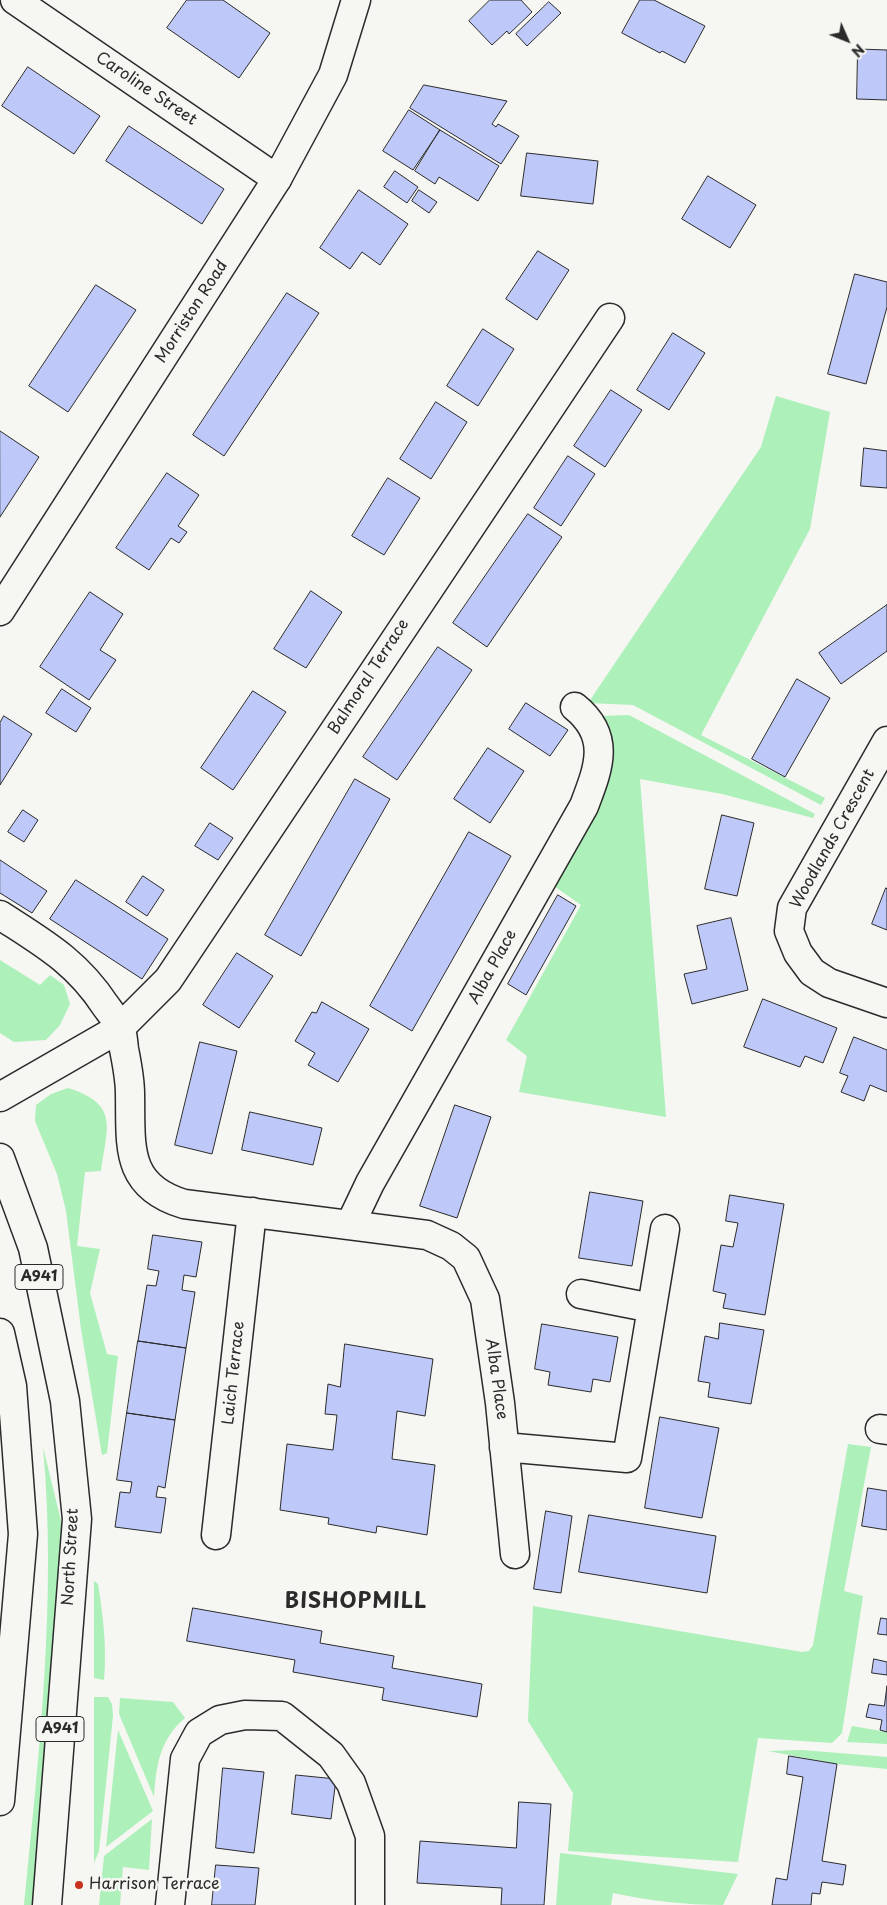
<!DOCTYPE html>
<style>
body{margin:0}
#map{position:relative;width:887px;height:1905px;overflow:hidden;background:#f6f6f2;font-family:"Playpen Sans",sans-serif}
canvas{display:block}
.north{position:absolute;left:822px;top:15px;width:50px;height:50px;-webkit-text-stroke:4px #f6f6f2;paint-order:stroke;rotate:134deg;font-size:14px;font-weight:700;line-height:20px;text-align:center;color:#2b2b2b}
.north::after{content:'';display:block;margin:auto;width:18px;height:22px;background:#2b2b2b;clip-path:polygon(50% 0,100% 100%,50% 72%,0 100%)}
</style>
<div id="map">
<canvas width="887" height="1905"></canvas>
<div class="north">N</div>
</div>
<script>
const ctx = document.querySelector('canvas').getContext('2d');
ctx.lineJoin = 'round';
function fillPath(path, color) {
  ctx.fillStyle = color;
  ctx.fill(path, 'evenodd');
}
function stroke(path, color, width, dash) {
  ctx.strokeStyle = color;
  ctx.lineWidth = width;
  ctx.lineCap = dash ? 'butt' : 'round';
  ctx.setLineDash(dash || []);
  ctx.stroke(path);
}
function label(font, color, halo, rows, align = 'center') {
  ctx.font = font + ' "Playpen Sans",sans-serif';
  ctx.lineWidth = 5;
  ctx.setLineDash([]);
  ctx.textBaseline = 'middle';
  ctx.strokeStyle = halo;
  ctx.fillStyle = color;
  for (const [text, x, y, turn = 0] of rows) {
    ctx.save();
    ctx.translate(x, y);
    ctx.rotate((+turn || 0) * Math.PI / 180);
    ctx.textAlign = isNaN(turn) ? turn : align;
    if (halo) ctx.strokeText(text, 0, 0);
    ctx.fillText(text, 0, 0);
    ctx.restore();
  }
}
fillPath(new Path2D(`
 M 776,396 L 830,412 L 810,529 L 701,735 L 825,798 L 821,805 L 633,705 L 588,703 L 761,447 Z
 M 629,715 L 815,814 L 813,818 L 722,794 L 640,779 L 666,1117 L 519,1092 L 527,1056 L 506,1040 L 581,905 L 554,886 L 599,716 Z
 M 0,960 L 40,985 L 50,975 L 64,985 L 70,1004 L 60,1025 L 46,1040 L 14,1042 L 0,1033 Z
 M 68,1088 C 120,1104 107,1128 101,1171 L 85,1172 L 77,1246 L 100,1249 L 90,1293 L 107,1354 L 118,1356 L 107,1453 L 102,1455 L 81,1329 L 66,1211 L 57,1174 L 35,1121 L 36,1105 L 51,1094 Z
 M 848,1444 L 871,1447 L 844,1591 L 863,1596 L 842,1733 L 832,1743 L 758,1738 L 738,1862 L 568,1851 L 573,1793 L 528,1721 L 533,1606 L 802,1652 L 809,1651 L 813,1645 Z
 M 43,1447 L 63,1529 L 42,1905 L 24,1905 C 39,1753 57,1599 43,1447 Z
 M 94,1581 L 98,1584 C 103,1615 107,1648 104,1680 L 94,1678 Z
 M 94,1697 L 108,1697 L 112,1704 L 113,1716 L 99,1851 L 94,1863 Z
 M 120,1698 L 173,1702 L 185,1718 C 160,1739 156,1765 154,1797 L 119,1714 Z
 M 852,1726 L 887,1732 L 887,1744 L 847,1742 Z
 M 118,1730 L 153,1811 L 106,1847 Z
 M 802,1750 L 887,1757 L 887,1769 L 837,1764 L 768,1751 Z
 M 152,1819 L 149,1870 L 123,1867 L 120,1905 L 99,1905 L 104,1856 Z
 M 560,1853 L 738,1874 L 723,1905 C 686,1905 650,1901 613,1893 L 611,1905 L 556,1905 Z`), '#adf0ba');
const building = new Path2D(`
 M 187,0 L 223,0 L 270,33 L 239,78 L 167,28 Z
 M 490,0 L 521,0 L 532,12 L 509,34 L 507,31 L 492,45 L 469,21 Z
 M 640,0 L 654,0 L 705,26 L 685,63 L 662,51 L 660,53 L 622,33 Z
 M 549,2 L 561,13 L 527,46 L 516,34 Z
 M 858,49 L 887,50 L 887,100 L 857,99 Z
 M 28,67 L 100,116 L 74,154 L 2,106 Z
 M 424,85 L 507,101 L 492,124 L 496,127 L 498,124 L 519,136 L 501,164 L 410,108 Z
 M 409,110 L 440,130 L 413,170 L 383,151 Z
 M 129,126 L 224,189 L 202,224 L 106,161 Z
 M 440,130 L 499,166 L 478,201 L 439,177 L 435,184 L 415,171 Z
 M 527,153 L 598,161 L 593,204 L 521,196 Z
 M 395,171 L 418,187 L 407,203 L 384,187 Z
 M 708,176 L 756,205 L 730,248 L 682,219 Z
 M 359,190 L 408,224 L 380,265 L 362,252 L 350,269 L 320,248 Z
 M 419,190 L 437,202 L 429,213 L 412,201 Z
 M 538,251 L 569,270 L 537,320 L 506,299 Z
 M 855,274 L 887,282 L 887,307 L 866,384 L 828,374 Z
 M 96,285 L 136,310 L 68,412 L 29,386 Z
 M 287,293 L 319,313 L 224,456 L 193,435 Z
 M 483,329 L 514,349 L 478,406 L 447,386 Z
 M 673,333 L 705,353 L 669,410 L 637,390 Z
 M 611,390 L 642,410 L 605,467 L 574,446 Z
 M 436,402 L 467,422 L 431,479 L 400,459 Z
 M 0,431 L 39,457 L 0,517 Z
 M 864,448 L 887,451 L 887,488 L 861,486 Z
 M 568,456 L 595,474 L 561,526 L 534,508 Z
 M 167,473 L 199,495 L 178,526 L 187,532 L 179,543 L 171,538 L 149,570 L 116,548 Z
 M 388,478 L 420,498 L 384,555 L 352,536 Z
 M 528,514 L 562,537 L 487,647 L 453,623 Z
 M 311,591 L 342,612 L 306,668 L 274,649 Z
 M 90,592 L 123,614 L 100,650 L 116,660 L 89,700 L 40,667 Z
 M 887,605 L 887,651 L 841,684 L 819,653 Z
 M 438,647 L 472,670 L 397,780 L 363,757 Z
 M 797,679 L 830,698 L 785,777 L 752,759 Z
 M 62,689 L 91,708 L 76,732 L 46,713 Z
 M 253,691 L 286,712 L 233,790 L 201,768 Z
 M 526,703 L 568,730 L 550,756 L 509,729 Z
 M 4,716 L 32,734 L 0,785 L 0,723 Z
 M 488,748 L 524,771 L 490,823 L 454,799 Z
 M 355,779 L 390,799 L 301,956 L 265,935 Z
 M 23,810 L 38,820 L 24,842 L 8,832 Z
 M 722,815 L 754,823 L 737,896 L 705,889 Z
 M 210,823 L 233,838 L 218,860 L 195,846 Z
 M 469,832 L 511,856 L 412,1031 L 370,1006 Z
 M 0,860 L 47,891 L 32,913 L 0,893 Z
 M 143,876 L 164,890 L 147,916 L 126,902 Z
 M 76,880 L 168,939 L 142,979 L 50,919 Z
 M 886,888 L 887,889 L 887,930 L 872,924 Z
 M 558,895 L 576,906 L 526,995 L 508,984 Z
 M 731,918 L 748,990 L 692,1004 L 684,974 L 707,969 L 697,926 Z
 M 237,953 L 273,976 L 239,1028 L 203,1005 Z
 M 763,999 L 837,1028 L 823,1063 L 805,1056 L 800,1067 L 744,1047 Z
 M 322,1002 L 369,1029 L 338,1082 L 308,1065 L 315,1053 L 295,1041 L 312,1012 L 316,1013 Z
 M 854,1037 L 887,1050 L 887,1092 L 870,1085 L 864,1101 L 841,1092 L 848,1076 L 840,1073 Z
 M 200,1042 L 237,1051 L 212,1154 L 175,1145 Z
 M 455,1105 L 491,1117 L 457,1218 L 420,1206 Z
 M 250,1112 L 322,1128 L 313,1165 L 242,1150 Z
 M 590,1192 L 643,1201 L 632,1266 L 579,1258 Z
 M 730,1195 L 784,1204 L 765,1315 L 723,1308 L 726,1294 L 713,1291 L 721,1245 L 733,1247 L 738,1223 L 726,1221 Z
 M 153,1235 L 202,1242 L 196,1277 L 184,1275 L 182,1290 L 195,1292 L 186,1348 L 138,1341 L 147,1285 L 156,1286 L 159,1271 L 148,1269 Z
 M 720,1323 L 764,1330 L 751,1404 L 708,1397 L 710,1383 L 698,1381 L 705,1336 L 718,1339 Z
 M 542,1324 L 618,1337 L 610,1382 L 593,1379 L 591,1392 L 548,1385 L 550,1372 L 535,1369 Z
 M 138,1341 L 186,1348 L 175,1420 L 127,1413 Z
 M 345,1344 L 433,1359 L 425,1416 L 397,1411 L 392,1459 L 435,1465 L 427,1535 L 377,1526 L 376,1533 L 328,1524 L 329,1518 L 280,1510 L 287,1444 L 333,1450 L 337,1415 L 325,1414 L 328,1384 L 340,1387 Z
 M 127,1413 L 175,1420 L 165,1488 L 158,1486 L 156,1497 L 166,1498 L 161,1533 L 115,1527 L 120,1492 L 130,1493 L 132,1482 L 117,1480 Z
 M 660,1417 L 719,1428 L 702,1518 L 645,1508 Z
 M 868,1488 L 887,1491 L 887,1530 L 862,1526 Z
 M 546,1511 L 572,1516 L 561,1593 L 534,1589 Z
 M 589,1515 L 716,1536 L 707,1593 L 579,1572 Z
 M 193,1608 L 322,1631 L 320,1643 L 394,1656 L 392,1668 L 482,1684 L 477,1717 L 382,1700 L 384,1688 L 293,1672 L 295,1660 L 187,1641 Z
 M 881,1618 L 887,1619 L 887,1635 L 878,1634 Z
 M 874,1659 L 887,1662 L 887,1675 L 872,1673 Z
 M 887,1686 L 887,1732 L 880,1730 L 882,1720 L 866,1717 L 869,1704 L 884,1706 Z
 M 789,1756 L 837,1764 L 822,1861 L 846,1865 L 843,1885 L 822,1882 L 820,1894 L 812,1893 L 811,1905 L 772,1905 L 776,1878 L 787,1880 L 803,1777 L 787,1774 Z
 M 223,1768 L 264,1772 L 254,1853 L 216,1848 Z
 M 296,1775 L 336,1779 L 331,1819 L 292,1814 Z
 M 519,1802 L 551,1804 L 544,1905 L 501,1905 L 502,1888 L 417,1883 L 420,1841 L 516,1848 Z
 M 216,1865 L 259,1868 L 255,1905 L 212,1905 Z`);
fillPath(building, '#bec8f9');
stroke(building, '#2b2b2b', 1);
const minor = new Path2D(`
 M 15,0 L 277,179
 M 887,741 L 792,908 L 789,931 L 798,953 L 812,972 L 829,983 L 887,1003
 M 0,915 C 43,943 76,961 105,1005 C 110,1012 116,1019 120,1027 C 123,1033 123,1042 124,1049 C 127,1064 130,1079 130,1094 C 131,1145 124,1186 184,1204 L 427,1235 L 451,1246 L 466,1258 L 485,1299 L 500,1403 L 515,1554
 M 0,1097 L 120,1028 L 168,980 L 610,318
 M 350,1225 L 370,1183 L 584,806 C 598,769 612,737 575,707
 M 581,1294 L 652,1308
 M 0,1333 L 12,1386 L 23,1534 L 0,1801
 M 880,1429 L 887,1430
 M 504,1447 L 627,1458 L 665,1229
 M 216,1535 L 252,1212
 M 170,1905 L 185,1759 L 199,1733 L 220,1720 L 245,1715 L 282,1716 L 331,1755 L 351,1783 L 370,1836 L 370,1905`);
const major = new Path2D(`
 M 0,611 L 277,179 L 333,75 L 356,0
 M 0,1158 L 33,1248 L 65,1401 L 77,1519 L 47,1905`);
stroke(minor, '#2b2b2b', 31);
stroke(major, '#2b2b2b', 31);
stroke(minor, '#f6f6f2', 28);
stroke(major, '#f6f6f2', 28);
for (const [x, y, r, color] of [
 [79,1885,5,"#c8321e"]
]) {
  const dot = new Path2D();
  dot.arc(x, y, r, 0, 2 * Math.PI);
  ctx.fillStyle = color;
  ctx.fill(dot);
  stroke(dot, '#f6f6f2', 2);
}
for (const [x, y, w] of [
 [39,1277,48],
 [60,1729,48]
]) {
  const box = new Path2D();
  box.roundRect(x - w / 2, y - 12.5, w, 25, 4);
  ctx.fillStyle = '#f6f6f2';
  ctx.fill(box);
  stroke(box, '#2b2b2b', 1);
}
label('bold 15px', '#2b2b2b', null, [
 ["A941",39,1277],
 ["A941",60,1729]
]);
label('16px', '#2b2b2b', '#f6f6f2', [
 ["Caroline Street",146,89,34],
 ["Morriston Road",192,312,-57],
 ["Balmoral Terrace",369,677,-57],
 ["Woodlands Crescent",833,839,-61],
 ["Alba Place",493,967,-61],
 ["Laich Terrace",234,1373,-84],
 ["Alba Place",496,1379,82],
 ["North Street",71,1557,-87]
]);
label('16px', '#2b2b2b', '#f6f6f2', [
 ["Harrison Terrace",89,1885]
], 'left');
ctx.letterSpacing = '1px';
label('bold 21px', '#2b2b2b', '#f6f6f2', [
 ["BISHOPMILL",356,1602]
]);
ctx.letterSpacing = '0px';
</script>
